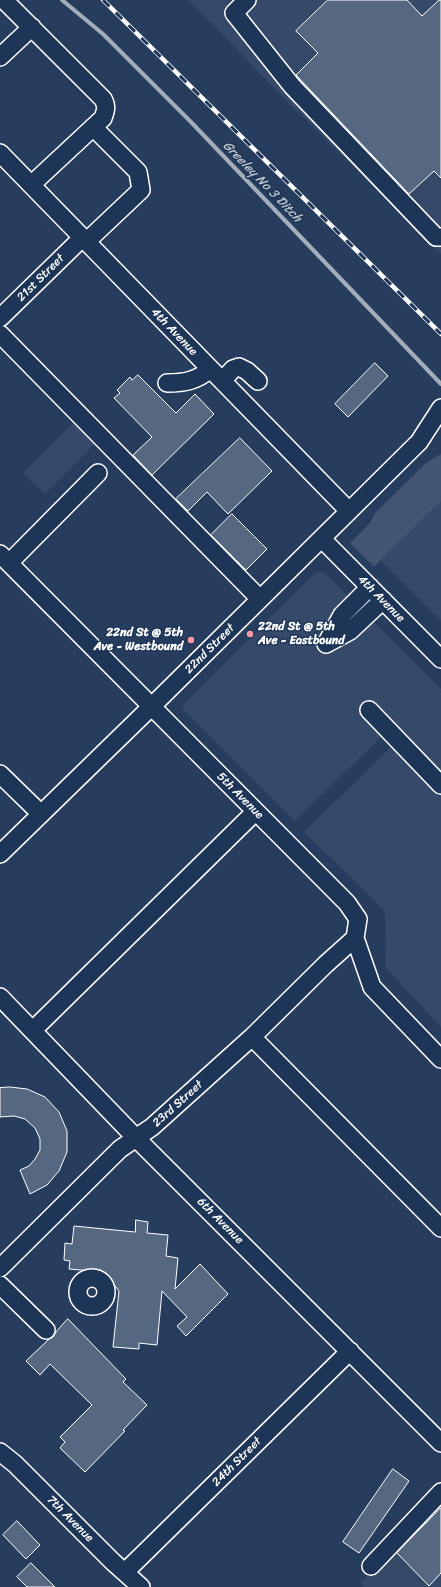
<!DOCTYPE html>
<style>
body{margin:0}
canvas{display:block;background:#263d5e}
</style>
<canvas width="441" height="1587"></canvas>
<script>
const ctx = document.querySelector('canvas').getContext('2d');
ctx.lineJoin = 'round';
function fillPath(path, color) {
  ctx.fillStyle = color;
  ctx.fill(path, 'evenodd');
}
function stroke(path, color, width, dash) {
  ctx.strokeStyle = color;
  ctx.lineWidth = width;
  ctx.lineCap = dash ? 'butt' : 'round';
  ctx.setLineDash(dash || []);
  ctx.stroke(path);
}
function label(font, color, halo, rows, align = 'center') {
  ctx.font = font + ' Sriracha,sans-serif';
  ctx.lineWidth = 3;
  ctx.setLineDash([]);
  ctx.textBaseline = 'middle';
  ctx.strokeStyle = halo;
  ctx.fillStyle = color;
  for (const [text, x, y, turn = 0] of rows) {
    ctx.save();
    ctx.translate(x, y);
    ctx.rotate((+turn || 0) * Math.PI / 180);
    ctx.textAlign = isNaN(turn) ? turn : align;
    if (halo) ctx.strokeText(text, 0, 0);
    ctx.fillText(text, 0, 0);
    ctx.restore();
  }
}
fillPath(new Path2D(`
 M 189,0 L 441,0 L 441,254 L 279,93 Z
 M 75,421 L 96,443 L 45,494 L 23,473 Z
 M 441,501 L 441,621 L 381,561 Z
 M 316,572 L 324,572 L 441,689 L 441,776 L 392,726 L 295,821 L 181,707 Z
 M 392,746 L 441,795 L 441,1027 L 386,968 L 385,913 L 373,899 L 304,832 Z
 M 441,1503 L 441,1587 L 364,1587 L 360,1583 Z`), '#344a68');
fillPath(new Path2D(`
 M 441,454 L 441,501 L 374,567 L 350,543 L 370,523 L 375,513 L 426,463 Z`), '#425672');
stroke(new Path2D(`
 M 62,0 L 103,34 L 191,122 L 441,384`), '#a4aebb', 4);
const building = new Path2D(`
 M 328,0 L 407,0 L 422,16 L 439,0 L 441,0 L 441,178 L 434,171 L 409,194 L 296,75 L 318,53 L 296,31 Z
 M 375,363 L 388,376 L 348,417 L 335,404 Z
 M 138,375 L 176,413 L 195,394 L 214,414 L 152,475 L 133,455 L 152,437 L 114,398 L 120,393 L 117,390 L 130,377 L 132,380 Z
 M 240,438 L 272,471 L 228,514 L 207,492 L 188,511 L 176,499 Z
 M 232,514 L 267,549 L 246,570 L 211,535 Z
 M 10,1087 L 27,1089 L 45,1097 L 59,1112 L 67,1131 L 67,1152 L 59,1171 L 47,1185 L 30,1194 L 20,1170 L 29,1166 L 35,1159 L 40,1150 L 40,1139 L 35,1128 L 25,1119 L 14,1116 L 0,1117 L 0,1088 Z
 M 136,1220 L 148,1222 L 147,1233 L 168,1235 L 166,1256 L 178,1258 L 175,1289 L 200,1264 L 228,1294 L 186,1336 L 177,1326 L 187,1317 L 162,1291 L 157,1345 L 139,1343 L 139,1349 L 113,1347 L 119,1291 L 104,1272 L 69,1269 L 70,1261 L 64,1260 L 65,1243 L 72,1244 L 74,1226 L 135,1232 Z
 M 68,1319 L 126,1379 L 123,1382 L 147,1405 L 123,1430 L 125,1431 L 85,1472 L 60,1448 L 65,1442 L 60,1437 L 92,1405 L 50,1364 L 40,1375 L 26,1361 L 48,1340 L 53,1337 L 56,1332 Z
 M 393,1469 L 409,1481 L 359,1553 L 343,1542 Z
 M 441,1508 L 441,1573 L 429,1586 L 397,1553 Z
 M 17,1521 L 40,1545 L 26,1559 L 3,1535 Z
 M 31,1563 L 55,1587 L 27,1587 L 17,1577 Z`);
fillPath(building, '#556781');
stroke(building, '#fff', 1);
const minor = new Path2D(`
 M 4,0 L 103,99 C 107,106 106,110 103,118 L 31,185
 M 247,0 L 234,13 L 292,86 L 436,237 L 441,237
 M 0,57 L 32,27
 M 0,153 L 349,511
 M 86,242 L 141,190 L 138,172 L 93,127
 M 0,318 L 82,238
 M 0,334 L 260,599
 M 222,381 L 233,369 L 239,367 L 247,371 L 258,381
 M 167,383 C 184,383 197,381 210,369
 M 322,539 L 441,659
 M 0,554 L 347,903 L 358,919 L 355,938 L 372,987 L 441,1059
 M 9,563 L 98,473
 M 326,644 L 342,615 L 370,587
 M 326,644 L 350,631 L 383,600
 M 369,710 L 441,785
 M 0,774 L 41,814
 M 0,854 L 151,707 L 419,442 L 441,408
 M 0,997 L 136,1138 L 441,1443
 M 33,1030 L 255,812
 M 252,1037 L 441,1228
 M 0,1268 L 120,1149 L 152,1127 L 252,1037 L 326,964 L 355,938
 M78 1292a14 14 0 1 1 28 0a14 14 0 1 1-28 0Z
 M 0,1285 L 46,1330
 M 0,1452 L 15,1464 L 113,1562 L 141,1587
 M 371,1566 L 441,1492
 M 125,1572 L 350,1351`);
stroke(minor, '#fff', 20);
stroke(minor, '#1d3557', 17);
const rail = new Path2D(`
 M 103,0 L 441,334`);
stroke(rail, '#fff', 4.5);
stroke(rail, '#1d3557', 3, [9]);
for (const [x, y, r, color] of [
 [250,634,4,"#ff9aa2"],
 [191,640,4,"#ff9aa2"]
]) {
  const dot = new Path2D();
  dot.arc(x, y, r, 0, 2 * Math.PI);
  ctx.fillStyle = color;
  ctx.fill(dot);
  stroke(dot, '#1d3557', 1.5);
}
label('12px', '#fff', '#1d3557', [
 ["21st Street",41,278,-45],
 ["4th Avenue",174,332,46],
 ["4th Avenue",381,599,45],
 ["22nd Street",210,649,-45],
 ["5th Avenue",240,796,45],
 ["23rd Street",178,1104,-42],
 ["6th Avenue",220,1221,45],
 ["24th Street",237,1462,-45],
 ["7th Avenue",70,1519,45]
]);
label('bold 12px', '#fff', '#1d3557', [
 ["22nd St @ 5th",258,627],
 ["Ave - Eastbound",258,641],
 ["22nd St @ 5th",183,633,"right"],
 ["Ave - Westbound",183,647,"right"]
], 'left');
label('italic 13px', '#bbc2cc', '#1d3557', [
 ["Greeley No 3 Ditch",262,182,46]
]);
</script>
